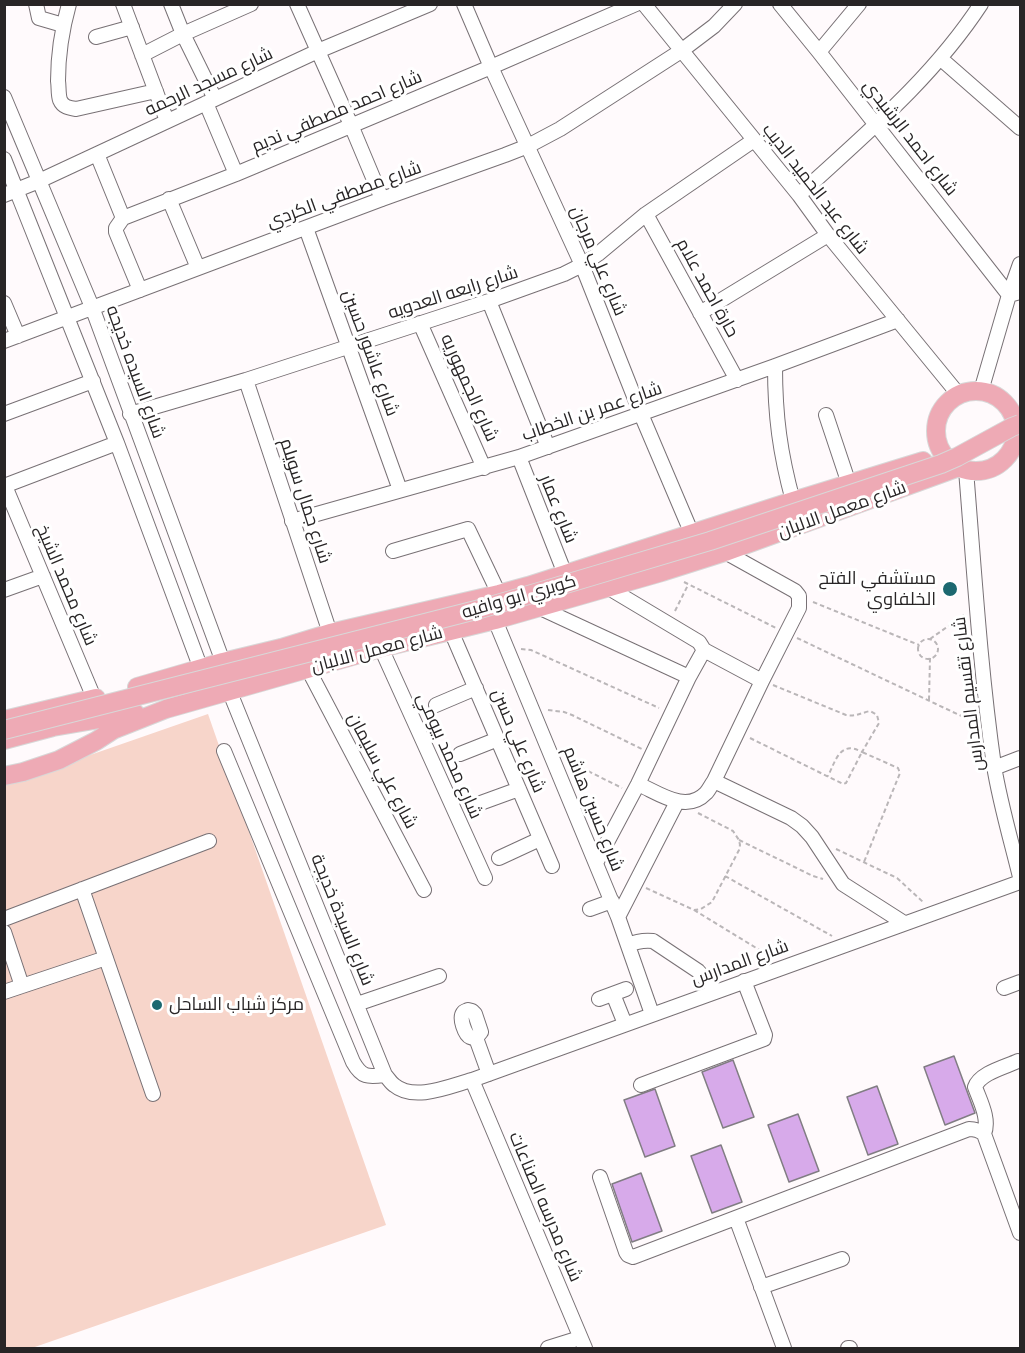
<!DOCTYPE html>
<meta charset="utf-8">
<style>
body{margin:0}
#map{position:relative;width:1025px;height:1353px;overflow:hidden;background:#fffafc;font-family:Karla,sans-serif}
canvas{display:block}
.frame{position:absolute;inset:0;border:6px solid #282526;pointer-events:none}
</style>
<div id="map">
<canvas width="1025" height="1353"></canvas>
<div class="frame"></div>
</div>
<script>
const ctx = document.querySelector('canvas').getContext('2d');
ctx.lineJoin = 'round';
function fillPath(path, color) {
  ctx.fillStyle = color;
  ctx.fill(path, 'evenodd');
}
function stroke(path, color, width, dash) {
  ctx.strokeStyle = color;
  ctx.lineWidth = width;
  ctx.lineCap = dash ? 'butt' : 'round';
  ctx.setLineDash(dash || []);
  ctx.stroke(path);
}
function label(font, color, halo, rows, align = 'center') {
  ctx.font = font + ' Karla,Cairo,sans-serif';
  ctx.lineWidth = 6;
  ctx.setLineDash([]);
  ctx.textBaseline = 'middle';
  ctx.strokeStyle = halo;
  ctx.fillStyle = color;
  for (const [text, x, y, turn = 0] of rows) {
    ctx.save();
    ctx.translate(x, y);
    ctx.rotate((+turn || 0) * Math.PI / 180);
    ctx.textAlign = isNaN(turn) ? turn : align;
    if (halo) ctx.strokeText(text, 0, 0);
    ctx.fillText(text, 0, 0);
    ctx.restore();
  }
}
fillPath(new Path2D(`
 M 208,714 L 386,1225 L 32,1348 L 5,1348 L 4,785 Z`), '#f7d5ca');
const building = new Path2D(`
 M 954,1056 L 975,1113 L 945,1125 L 924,1067 Z
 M 733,1060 L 754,1117 L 723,1128 L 702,1072 Z
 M 877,1086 L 898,1144 L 868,1155 L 847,1097 Z
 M 655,1089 L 675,1146 L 645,1157 L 624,1100 Z
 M 798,1114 L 819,1171 L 789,1182 L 768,1125 Z
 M 721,1145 L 742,1202 L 712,1213 L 691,1156 Z
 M 641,1173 L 662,1231 L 632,1242 L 612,1184 Z`);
fillPath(building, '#d7aaea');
stroke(building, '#817d83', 1.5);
const minor = new Path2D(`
 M 36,4 L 39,18 L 63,25
 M 69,4 C 62,29 58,55 58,81 C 59,87 58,94 60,100 C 63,107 69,108 76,109 L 156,91
 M 123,4 L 167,121
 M 171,4 L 183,34 L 215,99
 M 297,4 L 351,125 L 382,199
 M 464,4 L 491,67 L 582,265 L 641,414 L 692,534
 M 644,4 L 799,195 L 828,235 L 959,395
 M 780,4 L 819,52 L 1009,295 L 1020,292
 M 96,37 L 132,27
 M 819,52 L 859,4
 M 142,55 L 183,34 L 251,4
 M 940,58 L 1020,128
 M 4,97 L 92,307 L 223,662
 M 206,103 L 236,174
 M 97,154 L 123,218
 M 4,159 L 117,443 L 201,669
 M 4,195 L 39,181 L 318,51 L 430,4
 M 799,195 C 863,136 932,79 981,4
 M 169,199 L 198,268
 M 646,214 L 737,380
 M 306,228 L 400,490
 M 140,290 L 116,232 L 116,228 L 123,218 L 236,174 L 491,67 L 636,4
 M 489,301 L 548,447
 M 4,303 L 18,336
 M 700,313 L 828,235
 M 420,323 L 484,468
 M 4,341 L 382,199 L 505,155 L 528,146 L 560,129 L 681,51 L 714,26 L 735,4
 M 775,366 C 775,416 780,453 793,501
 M 246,380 L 330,633
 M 981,391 L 1009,295 L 1020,264
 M 4,414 L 93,381
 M 130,414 L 246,380 L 489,301 L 564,274 L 582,265 L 598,254 L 646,214 L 754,140
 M 826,415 L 849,484
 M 519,457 L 565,574
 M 966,470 C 974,568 980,668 994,766 C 1000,803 1011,840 1020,877
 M 4,486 L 117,443
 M 5,486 L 94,698
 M 292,521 L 519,457 L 775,366 L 898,320
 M 393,551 L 468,529 L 499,594
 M 607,587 L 699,642 L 704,650 L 762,681
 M 4,590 L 43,576
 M 538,607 L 689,677
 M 495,620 L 618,917 L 652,1014
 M 451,631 L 552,866
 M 381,648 L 485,878
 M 308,669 L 424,890
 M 229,690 L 385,1075 C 388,1078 391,1083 394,1085 C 414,1102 450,1086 472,1080 L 1020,882
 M 436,705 L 476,688
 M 224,751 L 353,1062 C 362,1078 368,1077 385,1075
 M 460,754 L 498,739
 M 994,768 L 1020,758
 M 714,781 L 791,818 L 802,826 L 812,837 L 843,884 L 904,923
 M 638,784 C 659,793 686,814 706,793 C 709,790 711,785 714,781 L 762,681 L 799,608 L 799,596 L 795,591 L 725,552
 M 475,805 L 519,789
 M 499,858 L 540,839
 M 596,863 L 638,784 L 689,677 L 704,650
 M 82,889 L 153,1094
 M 590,909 L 612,901
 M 618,917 L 677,802
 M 4,919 L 209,841
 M 4,932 L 22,986
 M 628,945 C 637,941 643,940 653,941 L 698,971 L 716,991
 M 1004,988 L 1020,982
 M 4,992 L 106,958
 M 613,994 L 625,1024
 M 599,999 L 626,989
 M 357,1004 L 439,976
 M 468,1010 L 472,1011 L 475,1014 L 481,1032 L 476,1038 C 474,1038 472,1038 470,1037 C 465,1035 459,1018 463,1013 C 464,1011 466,1011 468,1010 Z
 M 476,1038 L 489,1074
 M 472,1080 L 585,1348
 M 641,1085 L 764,1039 L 765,1035 L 744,981
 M 984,1134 C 990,1119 980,1101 975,1087 C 980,1073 1005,1067 1018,1061
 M 600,1177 L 626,1252 L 628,1255 L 633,1257 L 969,1129 C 975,1129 979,1130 984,1134 L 1020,1233
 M 736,1218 L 784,1348
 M 761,1287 L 842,1259
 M 548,1348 L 580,1338
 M 848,1348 L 850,1348`);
const major = new Path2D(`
 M936 431a40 40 0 1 1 80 0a40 40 0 1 1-80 0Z
 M 137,687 L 223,662 L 281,648 L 330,633 L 499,594 L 528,586 L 793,501 L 923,461
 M 4,720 L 96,698
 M 4,740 L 53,727 L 135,713
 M 4,776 L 23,772 L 59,760 L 96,741 L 113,730 L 166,709 L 381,648 L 495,620 L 662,572 L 725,552 L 959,467`);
stroke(minor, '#787175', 16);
stroke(major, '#d8d8d8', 20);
stroke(new Path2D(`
 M 684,582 L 776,628
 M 813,602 L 919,645
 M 675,611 L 688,585
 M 797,638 L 976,723
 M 930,639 L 964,615
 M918 649a10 10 0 1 1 20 0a10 10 0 1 1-20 0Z
 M 521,649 L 531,650 L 659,708
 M 773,685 L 846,715 C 855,717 861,713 870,711 L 877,715 L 879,723 L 862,752 C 840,740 836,760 828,776
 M 929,700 L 930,658
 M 548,710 L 564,712 L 572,715 L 642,749
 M 750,738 L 843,784 L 846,783 L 862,752 L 898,768 L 900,773 L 864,862
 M 568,761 L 622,788
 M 739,840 L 813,876 L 823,879
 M 836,849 L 897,878 L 923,902
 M 725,876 L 832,936
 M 646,888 L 694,910 L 701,909 L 712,902 L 739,850 L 740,845 L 739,840 L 733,831 L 698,813
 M 694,910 L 771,957`), '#bab6b8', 2, [4.5, 3]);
stroke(minor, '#fff', 14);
stroke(major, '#eeaab5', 18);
const majorBridge = new Path2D(`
 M 4,730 L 480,609 L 549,589 L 710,541 L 941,464 L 957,457 L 1012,427 L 1020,424`);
stroke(majorBridge, '#d8d8d8', 20, []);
stroke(majorBridge, '#eeaab5', 18);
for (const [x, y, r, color] of [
 [950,589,8,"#1c6870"],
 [157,1005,6,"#1c6870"]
]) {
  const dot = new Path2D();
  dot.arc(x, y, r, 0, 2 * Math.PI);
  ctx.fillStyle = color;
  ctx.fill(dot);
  stroke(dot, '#fff', 2);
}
label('18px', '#282526', '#fff', [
 ["شارع مسجد الرحمه",209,82,-25],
 ["شارع احمد مصطفي نديم",337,112,-23],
 ["شارع احمد الرشيدي",910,138,52],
 ["شارع عبد الحميد الديب",815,189,52],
 ["شارع مصطفي الكردي",344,195,-20],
 ["شارع علي مرجان",598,261,67],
 ["حارة احمد علام",707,288,61],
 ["شارع رابعه العدويه",453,293,-18],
 ["شارع عاشور حسين",370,353,70],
 ["شارع السيده خديجه",135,372,70],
 ["شارع الجمهوريه",469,388,66],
 ["شارع عمر بن الخطاب",592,412,-19],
 ["شارع جمال سويلم",305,501,72],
 ["شارع عمار",558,509,68],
 ["شارع معمل الالبان",842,510,-20],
 ["شارع محمد الشيخ",66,585,67],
 ["كوبري ابو وافيه",519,597,-16],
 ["شارع معمل الالبان",377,650,-15],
 ["شارع تقسيم المدارس",969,694,-97],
 ["شارع علي حسن",518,741,67],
 ["شارع محمد بيومي",449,756,66],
 ["شارع علي سليمان",382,771,62],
 ["شارع حسين هاشم",593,809,68],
 ["شارع السيدة خديجة",342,920,68],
 ["شارع المدارس",740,963,-20],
 ["شارع مدرسه الصناعات",545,1207,67]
]);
label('18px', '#282526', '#fff', [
 ["مستشفي الفتح",936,579],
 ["الخلفاوي",936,600],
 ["مركز شباب الساحل",169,1005,"left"]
], 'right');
</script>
